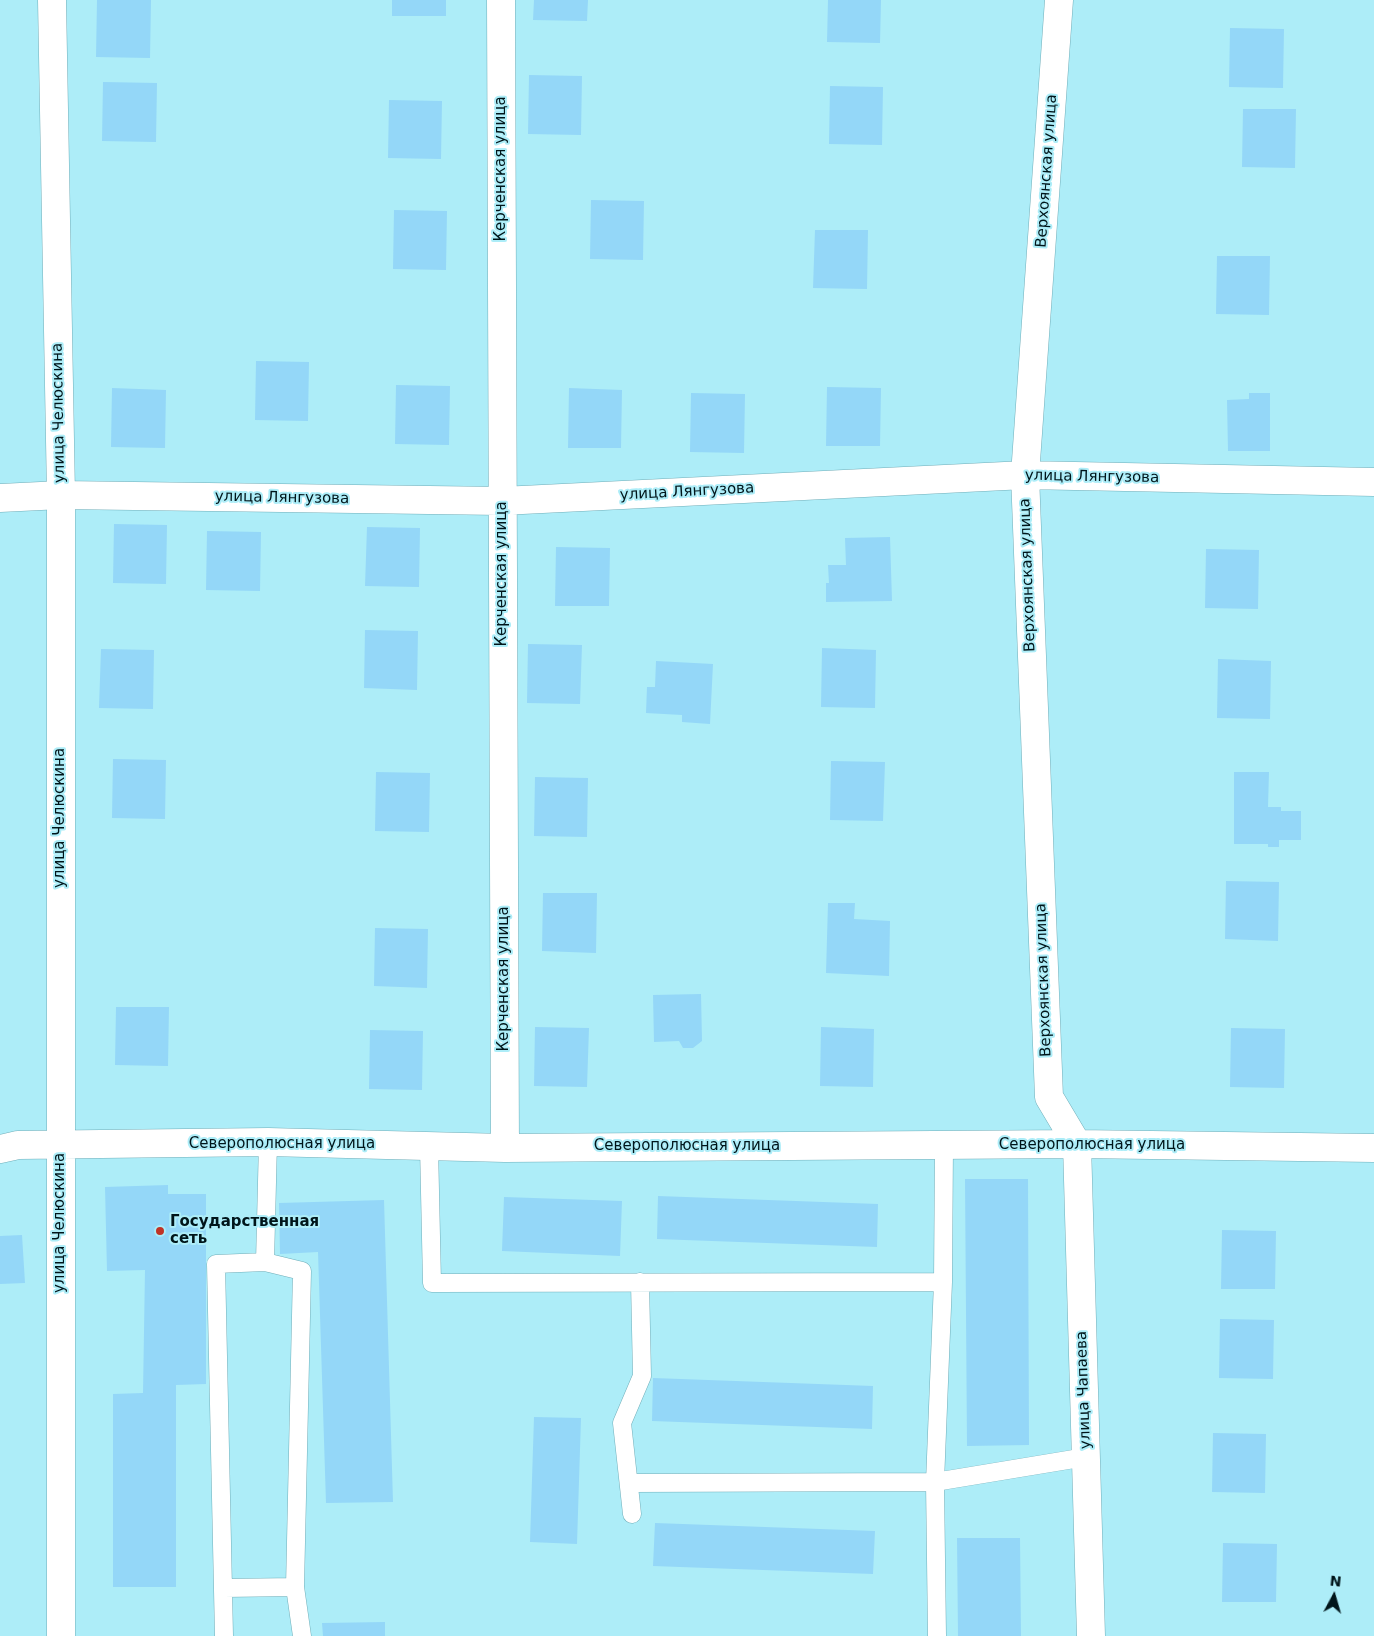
<!DOCTYPE html>
<meta charset="utf-8">
<style>
body{margin:0}
#map{position:relative;width:1374px;height:1636px;overflow:hidden;background:#adedf8;font-family:"DejaVu Sans",sans-serif}
canvas{display:block}
.north{position:absolute;left:1309px;top:1571px;width:50px;height:50px;-webkit-text-stroke:4px #adedf8;paint-order:stroke;rotate:6deg;font-size:14px;font-weight:700;line-height:20px;text-align:center;color:#00151a}
.north::after{content:'';display:block;margin:auto;width:18px;height:22px;background:#00151a;clip-path:polygon(50% 0,100% 100%,50% 72%,0 100%)}
</style>
<div id="map">
<canvas width="1374" height="1636"></canvas>
<div class="north">N</div>
</div>
<script>
const ctx = document.querySelector('canvas').getContext('2d');
ctx.lineJoin = 'round';
function fillPath(path, color) {
  ctx.fillStyle = color;
  ctx.fill(path, 'evenodd');
}
function stroke(path, color, width, dash) {
  ctx.strokeStyle = color;
  ctx.lineWidth = width;
  ctx.lineCap = dash ? 'butt' : 'round';
  ctx.setLineDash(dash || []);
  ctx.stroke(path);
}
function label(font, color, halo, rows, align = 'center') {
  ctx.font = font + ' "DejaVu Sans",sans-serif';
  ctx.lineWidth = 4;
  ctx.setLineDash([]);
  ctx.textBaseline = 'middle';
  ctx.strokeStyle = halo;
  ctx.fillStyle = color;
  for (const [text, x, y, turn = 0] of rows) {
    ctx.save();
    ctx.translate(x, y);
    ctx.rotate((+turn || 0) * Math.PI / 180);
    ctx.textAlign = isNaN(turn) ? turn : align;
    if (halo) ctx.strokeText(text, 0, 0);
    ctx.fillText(text, 0, 0);
    ctx.restore();
  }
}
fillPath(new Path2D(`
 M 97,0 L 151,0 L 150,58 L 96,57 Z
 M 392,0 L 446,0 L 446,16 L 392,16 Z
 M 534,0 L 588,0 L 587,21 L 533,20 Z
 M 828,0 L 881,0 L 880,43 L 827,42 Z
 M 1230,28 L 1284,29 L 1283,88 L 1229,87 Z
 M 529,75 L 582,76 L 581,135 L 528,134 Z
 M 103,82 L 157,83 L 156,142 L 102,141 Z
 M 830,86 L 883,87 L 882,145 L 829,144 Z
 M 389,100 L 442,101 L 441,159 L 388,158 Z
 M 1243,109 L 1296,109 L 1295,168 L 1242,167 Z
 M 591,200 L 644,201 L 643,260 L 590,259 Z
 M 394,210 L 447,211 L 446,270 L 393,269 Z
 M 815,230 L 868,230 L 867,289 L 813,288 Z
 M 1217,256 L 1270,256 L 1269,315 L 1216,314 Z
 M 256,361 L 309,362 L 308,421 L 255,420 Z
 M 396,385 L 450,386 L 449,445 L 395,444 Z
 M 827,387 L 881,388 L 880,446 L 826,446 Z
 M 112,388 L 166,390 L 165,448 L 111,447 Z
 M 569,388 L 622,390 L 621,448 L 568,448 Z
 M 691,393 L 745,394 L 744,453 L 690,452 Z
 M 1249,393 L 1270,393 L 1270,451 L 1228,451 L 1227,400 L 1249,399 Z
 M 114,524 L 167,525 L 166,584 L 113,583 Z
 M 367,527 L 420,528 L 419,587 L 365,586 Z
 M 207,531 L 261,532 L 260,591 L 206,590 Z
 M 890,537 L 892,601 L 826,602 L 826,583 L 829,583 L 828,565 L 846,565 L 845,538 Z
 M 556,547 L 610,548 L 609,606 L 555,606 Z
 M 1206,549 L 1259,550 L 1258,609 L 1205,608 Z
 M 365,630 L 418,631 L 417,690 L 364,688 Z
 M 528,644 L 582,645 L 580,704 L 527,703 Z
 M 822,648 L 876,650 L 875,708 L 821,707 Z
 M 101,649 L 154,650 L 153,709 L 99,708 Z
 M 1218,659 L 1271,661 L 1270,719 L 1217,718 Z
 M 656,661 L 713,664 L 710,724 L 682,722 L 682,715 L 646,713 L 647,687 L 655,687 Z
 M 113,759 L 166,760 L 165,819 L 112,818 Z
 M 831,761 L 885,762 L 883,821 L 830,820 Z
 M 376,772 L 430,773 L 429,832 L 375,831 Z
 M 1234,772 L 1269,772 L 1268,807 L 1281,807 L 1281,811 L 1301,811 L 1301,840 L 1279,840 L 1279,847 L 1268,847 L 1268,844 L 1234,844 Z
 M 535,777 L 588,778 L 587,837 L 534,836 Z
 M 1226,881 L 1279,882 L 1278,941 L 1225,939 Z
 M 543,893 L 597,893 L 596,953 L 542,951 Z
 M 828,903 L 855,903 L 854,919 L 890,921 L 889,976 L 826,973 Z
 M 375,928 L 428,929 L 427,988 L 374,986 Z
 M 701,994 L 702,1041 L 693,1048 L 683,1048 L 679,1041 L 654,1042 L 653,995 Z
 M 116,1007 L 169,1007 L 168,1066 L 115,1065 Z
 M 535,1027 L 589,1028 L 587,1087 L 534,1086 Z
 M 821,1027 L 874,1029 L 873,1087 L 820,1086 Z
 M 1231,1028 L 1285,1029 L 1284,1088 L 1230,1087 Z
 M 370,1030 L 423,1031 L 422,1090 L 369,1089 Z
 M 965,1179 L 1028,1179 L 1029,1445 L 967,1446 Z
 M 168,1185 L 168,1194 L 206,1194 L 206,1384 L 176,1385 L 176,1587 L 113,1587 L 113,1394 L 143,1393 L 145,1270 L 107,1271 L 105,1187 Z
 M 658,1196 L 878,1204 L 877,1247 L 657,1239 Z
 M 504,1197 L 622,1201 L 620,1256 L 502,1251 Z
 M 384,1200 L 393,1502 L 326,1503 L 318,1252 L 280,1254 L 279,1203 Z
 M 1222,1230 L 1276,1231 L 1275,1289 L 1221,1289 Z
 M 22,1235 L 25,1283 L 0,1284 L 0,1236 Z
 M 1220,1319 L 1274,1320 L 1273,1379 L 1219,1378 Z
 M 653,1378 L 873,1386 L 872,1429 L 652,1421 Z
 M 534,1417 L 581,1418 L 577,1544 L 530,1542 Z
 M 1213,1433 L 1266,1434 L 1265,1493 L 1212,1492 Z
 M 655,1523 L 875,1531 L 873,1574 L 653,1566 Z
 M 957,1538 L 1020,1538 L 1021,1636 L 958,1636 Z
 M 1223,1543 L 1277,1544 L 1276,1602 L 1222,1602 Z
 M 385,1622 L 385,1636 L 323,1636 L 322,1623 Z`), '#94d7f8');
const service = new Path2D(`
 M 429,1146 L 432,1283 L 943,1282
 M 265,1262 L 302,1271 L 295,1587
 M 629,1483 L 935,1482 L 1086,1457
 M 632,1514 L 622,1423 L 642,1376 L 640,1282
 M 224,1588 L 295,1587 L 302,1636
 M 224,1636 L 216,1264 L 265,1262 L 268,1142
 M 937,1636 L 935,1482 L 943,1282 L 944,1145`);
const minor = new Path2D(`
 M 52,0 L 61,495 L 61,1636
 M 501,0 L 505,1148
 M 1059,0 L 1025,475 L 1049,1097 L 1077,1144 L 1091,1636
 M 0,498 L 61,495 L 502,501 L 1025,475 L 1374,482
 M 0,1149 L 18,1145 L 268,1142 L 505,1148 L 1077,1144 L 1374,1148`);
stroke(service, '#70aeb9', 19);
stroke(minor, '#70aeb9', 29);
stroke(service, '#fff', 18);
stroke(minor, '#fff', 28);
for (const [x, y, r, color] of [
 [160,1231,5,"#c03326"]
]) {
  const dot = new Path2D();
  dot.arc(x, y, r, 0, 2 * Math.PI);
  ctx.fillStyle = color;
  ctx.fill(dot);
  stroke(dot, '#adedf8', 2);
}
label('15px', '#00151a', '#adedf8', [
 ["Керченская улица",501,169,-90],
 ["Верхоянская улица",1047,171,-86],
 ["улица Челюскина",59,413,-91],
 ["улица Лянгузова",1092,477,1],
 ["улица Лянгузова",687,492,-3],
 ["улица Лянгузова",282,498,1],
 ["Керченская улица",502,574,-90],
 ["Верхоянская улица",1028,575,-92],
 ["улица Челюскина",60,818,-90],
 ["Керченская улица",504,979,-90],
 ["Верхоянская улица",1044,980,-92],
 ["Северополюсная улица",282,1144],
 ["Северополюсная улица",1092,1145],
 ["Северополюсная улица",687,1146],
 ["улица Челюскина",60,1223,-90],
 ["улица Чапаева",1084,1390,-92]
]);
label('bold 15px', '#00151a', '#adedf8', [
 ["Государственная",170,1222],
 ["сеть",170,1239]
], 'left');
</script>
